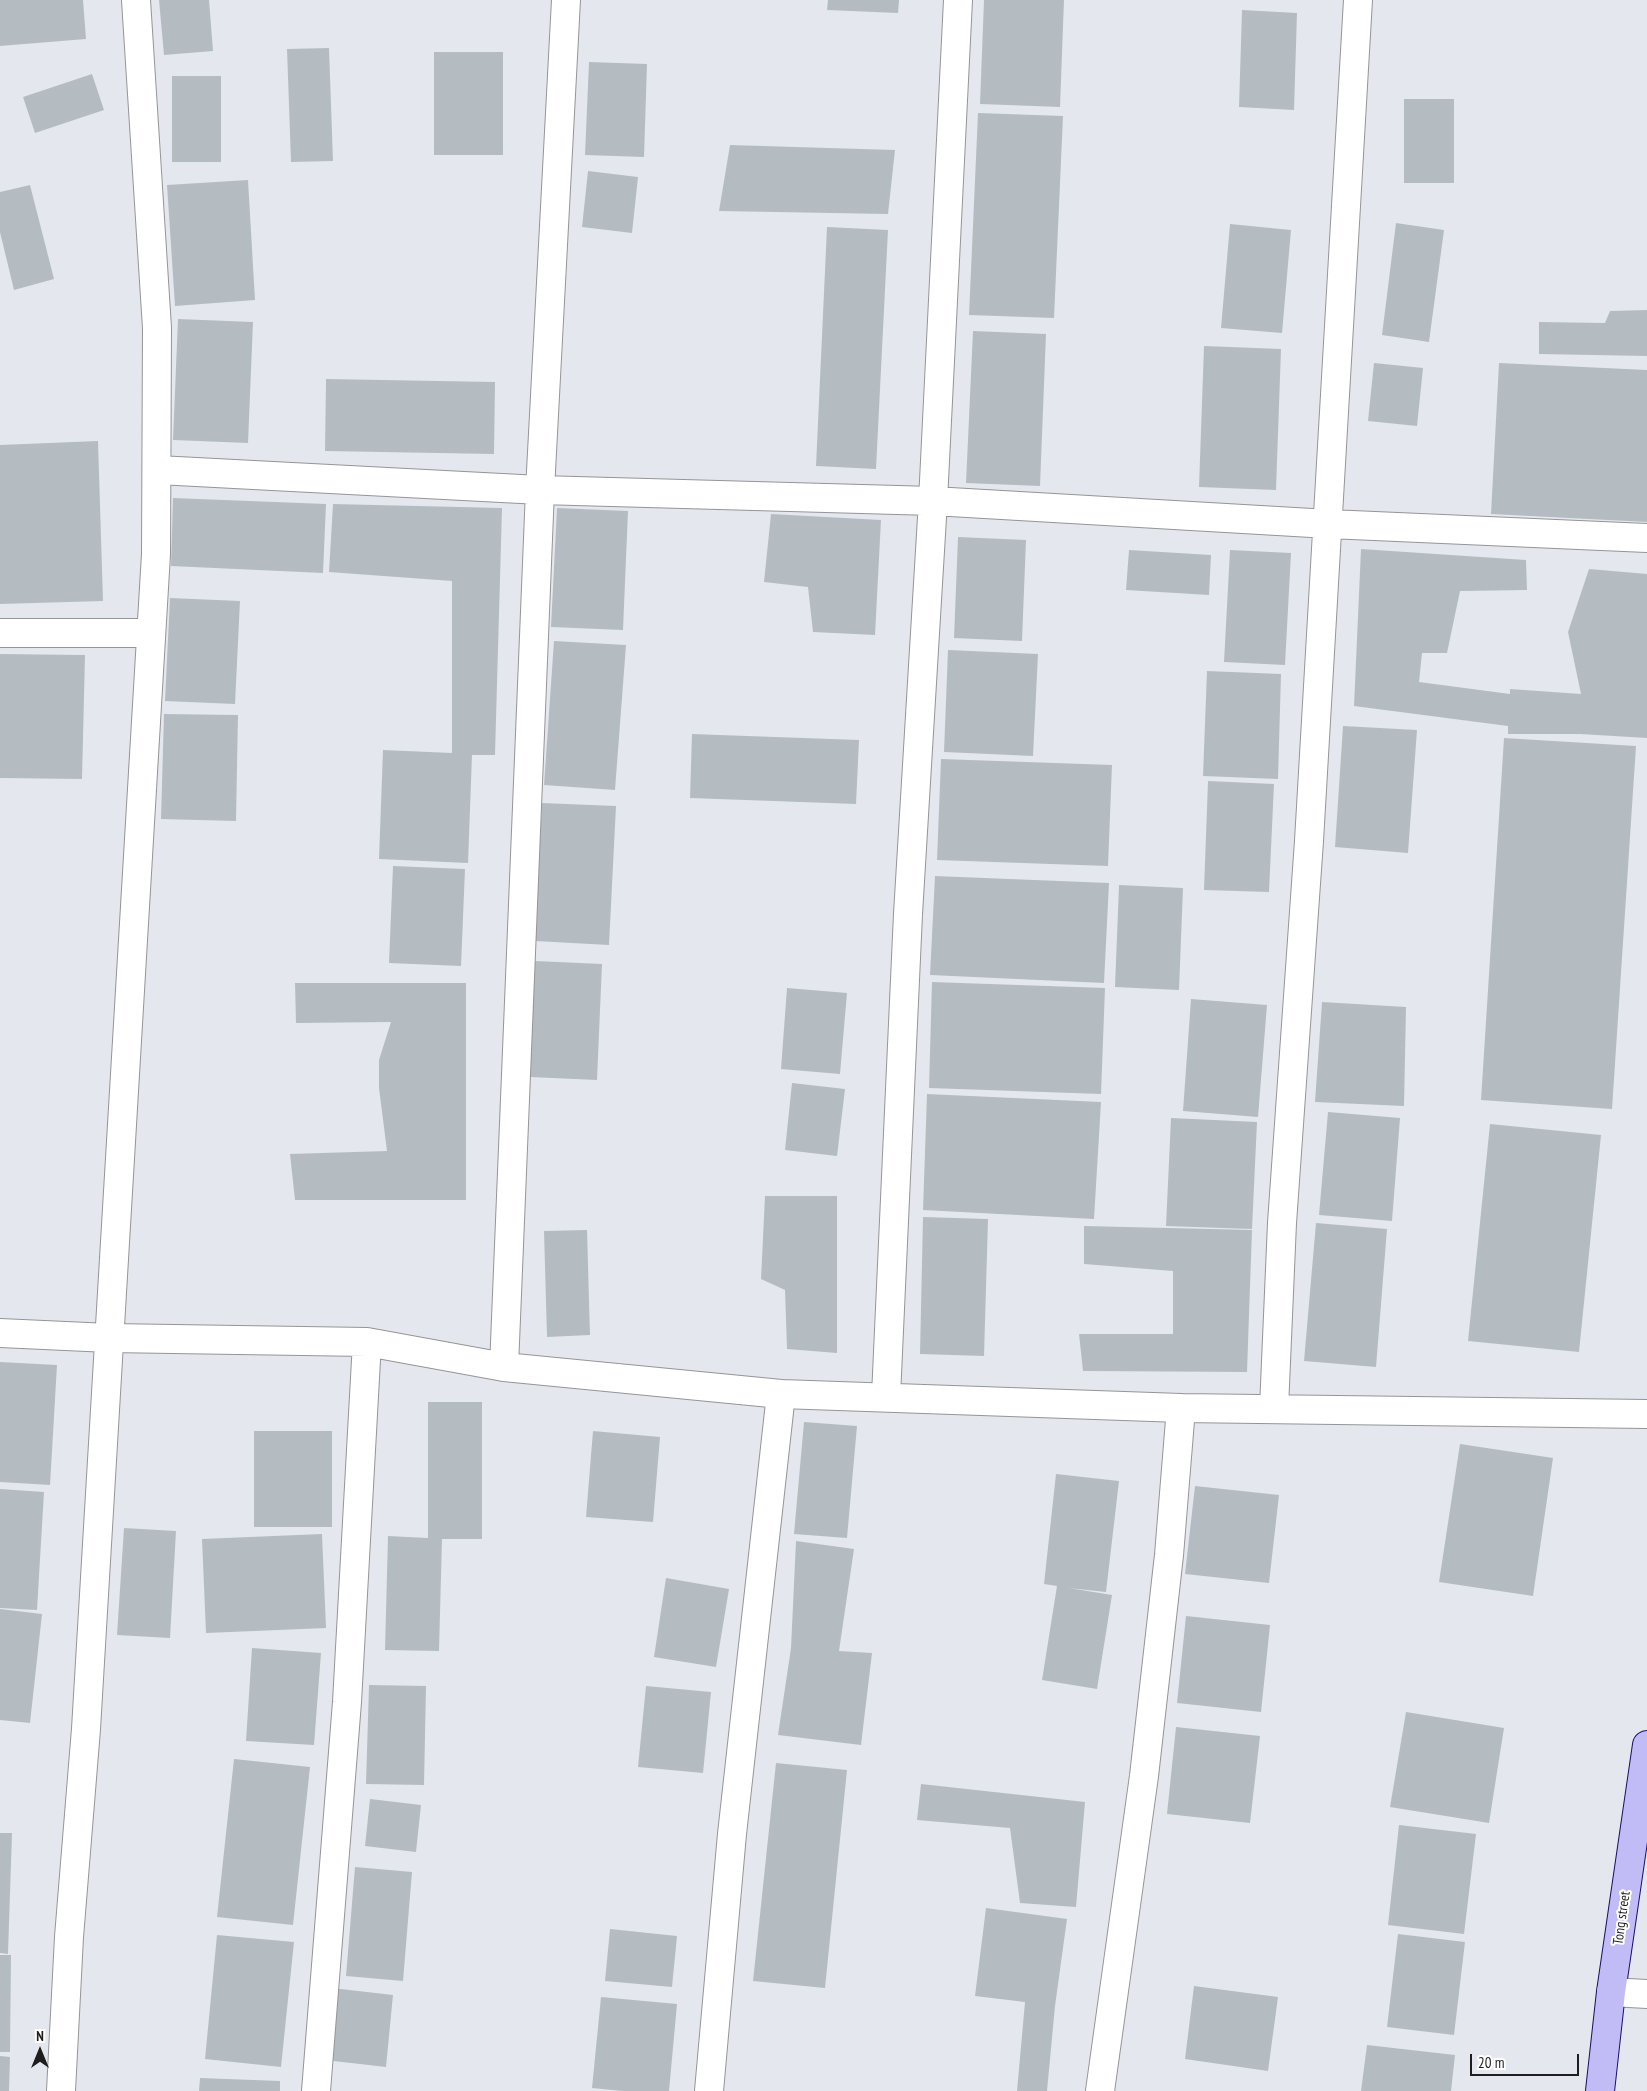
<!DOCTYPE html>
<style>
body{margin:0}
#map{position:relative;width:1647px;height:2091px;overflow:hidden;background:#e5e7ee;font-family:"PT Sans Narrow",sans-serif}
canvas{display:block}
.north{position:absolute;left:15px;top:2026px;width:50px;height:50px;-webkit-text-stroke:4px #fff;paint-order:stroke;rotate:0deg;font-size:14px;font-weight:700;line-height:20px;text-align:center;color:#1e1e1e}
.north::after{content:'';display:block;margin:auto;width:18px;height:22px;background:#1e1e1e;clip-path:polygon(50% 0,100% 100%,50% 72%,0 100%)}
.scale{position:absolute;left:1470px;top:2054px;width:109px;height:22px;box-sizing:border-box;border:2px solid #1e1e1e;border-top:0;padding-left:6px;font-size:15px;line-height:18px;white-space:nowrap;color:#1e1e1e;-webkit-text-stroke:4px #fff;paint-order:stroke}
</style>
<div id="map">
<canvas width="1647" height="2091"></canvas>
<div class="north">N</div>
<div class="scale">20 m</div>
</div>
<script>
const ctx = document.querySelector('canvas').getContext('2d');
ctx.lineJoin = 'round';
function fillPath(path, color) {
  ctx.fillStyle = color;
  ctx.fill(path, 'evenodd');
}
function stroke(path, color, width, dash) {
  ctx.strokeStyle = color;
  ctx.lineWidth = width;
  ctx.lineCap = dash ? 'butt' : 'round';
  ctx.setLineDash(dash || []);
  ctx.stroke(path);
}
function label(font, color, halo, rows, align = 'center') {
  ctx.font = font + ' "PT Sans Narrow",sans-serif';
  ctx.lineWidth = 4;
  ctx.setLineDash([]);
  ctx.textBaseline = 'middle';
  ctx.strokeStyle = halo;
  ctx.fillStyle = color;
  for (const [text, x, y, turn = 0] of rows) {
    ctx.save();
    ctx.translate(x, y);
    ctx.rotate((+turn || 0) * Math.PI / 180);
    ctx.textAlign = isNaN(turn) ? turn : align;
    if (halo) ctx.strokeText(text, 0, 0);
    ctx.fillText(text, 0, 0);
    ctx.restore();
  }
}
fillPath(new Path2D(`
 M 0,0 L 83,0 L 86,39 L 0,46 Z
 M 159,0 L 209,0 L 213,51 L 164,55 Z
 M 828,0 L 899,0 L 898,13 L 827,10 Z
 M 984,0 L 1064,0 L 1060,107 L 980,104 Z
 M 1242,10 L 1297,13 L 1294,110 L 1239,107 Z
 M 329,48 L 333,161 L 291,162 L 287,49 Z
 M 434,52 L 503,52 L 503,155 L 434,155 Z
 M 589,62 L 647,64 L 644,157 L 585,155 Z
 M 92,74 L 104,110 L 35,133 L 23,97 Z
 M 172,76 L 221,76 L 221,162 L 172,162 Z
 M 1404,99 L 1454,99 L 1454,183 L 1404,183 Z
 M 978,113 L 1063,116 L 1054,318 L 969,315 Z
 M 730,145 L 895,150 L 888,214 L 719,211 Z
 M 588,171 L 638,177 L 632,233 L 582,227 Z
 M 248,180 L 255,300 L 175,306 L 167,185 Z
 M 30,185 L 54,279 L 14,290 L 0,232 L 0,192 Z
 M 1396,223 L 1444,230 L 1429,342 L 1382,335 Z
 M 1230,224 L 1291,230 L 1282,333 L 1221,328 Z
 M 827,227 L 888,230 L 876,469 L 816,466 Z
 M 1647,310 L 1647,356 L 1539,354 L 1539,322 L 1605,323 L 1610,311 Z
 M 178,319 L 253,322 L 248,443 L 173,440 Z
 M 973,331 L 1046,334 L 1040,486 L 966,483 Z
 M 1204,346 L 1281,349 L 1276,490 L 1199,487 Z
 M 1374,363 L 1423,368 L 1417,426 L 1368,421 Z
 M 1499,363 L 1647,370 L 1647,522 L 1491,514 Z
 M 326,379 L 495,382 L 494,454 L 325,451 Z
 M 98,441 L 103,601 L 0,604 L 0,445 Z
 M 173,498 L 326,504 L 323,573 L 171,566 Z
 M 333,504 L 502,508 L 495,755 L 472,755 L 468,863 L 379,859 L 383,750 L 452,753 L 452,581 L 329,572 Z
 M 557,508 L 628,511 L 623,630 L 551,627 Z
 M 771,514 L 881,520 L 875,635 L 813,632 L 808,587 L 764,582 Z
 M 958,537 L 1026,540 L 1022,641 L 954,638 Z
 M 1361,549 L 1526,560 L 1527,590 L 1460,591 L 1447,653 L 1422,653 L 1419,682 L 1510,694 L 1510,689 L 1581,694 L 1568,632 L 1589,569 L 1647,574 L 1647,738 L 1580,734 L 1508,734 L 1508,726 L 1354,706 Z
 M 1129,550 L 1211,555 L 1209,595 L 1126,590 Z
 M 1230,550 L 1291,553 L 1285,665 L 1224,662 Z
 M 170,598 L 240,601 L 235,704 L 165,701 Z
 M 554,641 L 626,645 L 615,790 L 544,785 Z
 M 948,650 L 1038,654 L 1033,756 L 944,752 Z
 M 0,654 L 85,655 L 82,779 L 0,778 Z
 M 1207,671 L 1281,674 L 1278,779 L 1203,776 Z
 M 164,714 L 238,715 L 236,821 L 161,819 Z
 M 1343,726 L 1417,730 L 1408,853 L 1335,847 Z
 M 692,734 L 859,740 L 856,804 L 690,798 Z
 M 1504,738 L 1636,746 L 1612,1109 L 1481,1100 Z
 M 941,759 L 1112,765 L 1108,866 L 937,860 Z
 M 1208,781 L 1274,784 L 1269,892 L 1204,890 Z
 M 542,803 L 616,806 L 609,945 L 535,941 Z
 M 393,866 L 465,869 L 461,966 L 389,963 Z
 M 935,876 L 1109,883 L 1104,983 L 930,975 Z
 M 1119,885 L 1183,888 L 1179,990 L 1115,987 Z
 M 535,961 L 602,964 L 597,1080 L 530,1077 Z
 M 932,982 L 1105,988 L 1101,1094 L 929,1088 Z
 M 295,983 L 466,983 L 466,1200 L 295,1200 L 290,1154 L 387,1151 L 379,1088 L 379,1060 L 391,1022 L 296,1023 Z
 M 787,988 L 847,993 L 840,1074 L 781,1069 Z
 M 1191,999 L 1267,1005 L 1258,1117 L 1183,1111 Z
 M 1322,1002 L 1406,1007 L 1404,1106 L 1315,1102 Z
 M 792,1083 L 845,1089 L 837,1156 L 785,1150 Z
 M 927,1094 L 1101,1102 L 1094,1219 L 923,1210 Z
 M 1328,1112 L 1400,1118 L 1392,1221 L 1319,1215 Z
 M 1171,1118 L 1257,1122 L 1252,1229 L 1166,1226 Z
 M 1490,1124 L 1601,1135 L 1579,1352 L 1468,1341 Z
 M 765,1196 L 837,1196 L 837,1353 L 787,1349 L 785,1290 L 761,1279 Z
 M 923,1217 L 988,1219 L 984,1356 L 920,1354 Z
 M 1316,1223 L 1387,1229 L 1376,1367 L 1304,1361 Z
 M 1084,1226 L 1252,1230 L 1247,1372 L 1083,1371 L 1079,1334 L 1173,1334 L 1173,1271 L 1084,1264 Z
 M 587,1230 L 590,1335 L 547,1337 L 544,1231 Z
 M 0,1362 L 57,1365 L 50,1485 L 0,1482 Z
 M 428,1402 L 482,1402 L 482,1539 L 442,1539 L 439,1651 L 385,1650 L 388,1536 L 428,1538 Z
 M 804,1422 L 857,1426 L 847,1538 L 794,1534 Z
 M 254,1431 L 332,1431 L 332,1527 L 254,1527 Z
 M 593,1431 L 660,1437 L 653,1522 L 586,1517 Z
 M 1460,1444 L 1553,1458 L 1533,1596 L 1439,1582 Z
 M 1056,1474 L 1119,1481 L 1106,1592 L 1069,1588 L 1112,1595 L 1097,1689 L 1042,1680 L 1057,1586 L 1044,1584 Z
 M 1195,1486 L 1279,1495 L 1269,1583 L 1185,1574 Z
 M 0,1489 L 44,1492 L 37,1610 L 0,1608 Z
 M 124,1528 L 176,1531 L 170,1638 L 117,1635 Z
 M 322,1534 L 326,1628 L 206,1633 L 202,1539 Z
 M 796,1541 L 854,1549 L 839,1651 L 872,1653 L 861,1745 L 778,1735 L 791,1648 Z
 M 666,1578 L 729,1589 L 716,1667 L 654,1657 Z
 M 0,1609 L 42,1614 L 30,1723 L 0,1720 Z
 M 1186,1616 L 1270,1625 L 1261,1712 L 1177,1703 Z
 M 252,1648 L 321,1653 L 314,1745 L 246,1741 Z
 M 369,1685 L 426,1686 L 424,1785 L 366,1784 Z
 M 646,1686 L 711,1692 L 703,1773 L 638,1767 Z
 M 1406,1712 L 1504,1728 L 1489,1823 L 1390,1807 Z
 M 1176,1727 L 1260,1736 L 1250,1823 L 1167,1814 Z
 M 234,1759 L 310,1767 L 293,1925 L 217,1917 Z
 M 776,1763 L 847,1770 L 825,1988 L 753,1981 Z
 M 921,1784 L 1085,1802 L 1076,1907 L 1020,1903 L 1010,1828 L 917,1820 Z
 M 370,1799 L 421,1805 L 416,1852 L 365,1846 Z
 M 1399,1825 L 1476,1834 L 1464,1934 L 1388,1925 Z
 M 0,1833 L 12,1833 L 8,1954 L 0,1953 Z
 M 355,1867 L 412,1872 L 403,1981 L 346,1976 Z
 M 986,1908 L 1067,1919 L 1055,2006 L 1047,2091 L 1017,2091 L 1025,2002 L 975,1996 Z
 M 610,1929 L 677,1936 L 672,1987 L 605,1981 Z
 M 1398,1934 L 1465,1942 L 1454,2035 L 1387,2027 Z
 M 217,1935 L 294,1942 L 281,2067 L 205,2059 Z
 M 0,1955 L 11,1955 L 10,2052 L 0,2052 Z
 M 1194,1986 L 1278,1997 L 1268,2071 L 1185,2059 Z
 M 332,1988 L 393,1995 L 386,2067 L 325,2060 Z
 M 601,1997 L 677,2004 L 669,2091 L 623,2091 L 592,2088 Z
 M 1367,2045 L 1455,2055 L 1451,2091 L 1361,2091 Z
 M 0,2056 L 10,2057 L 9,2091 L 0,2091 Z
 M 200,2078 L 280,2081 L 280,2091 L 199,2091 Z`), '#b4bcc2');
const minor = new Path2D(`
 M 158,470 L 540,490 L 933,501 L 1329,524 L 1647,538
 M 0,633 L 151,633
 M 0,1333 L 109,1338 L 367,1342 L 504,1367 L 781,1394 L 1181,1408 L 1647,1414
 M 504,1367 L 540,490 L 566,0
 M 886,1396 L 908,914 L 933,501 L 958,0
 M 1274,1408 L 1282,1223 L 1309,841 L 1358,0
 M 1611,1992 L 1647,1994
 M 61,2091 L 69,1937 L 86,1729 L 156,554 L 157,328 L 136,0
 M 316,2091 L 347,1702 L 367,1342
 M 709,2091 L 732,1834 L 781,1394
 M 1100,2091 L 1144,1776 L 1169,1555 L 1181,1408`);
const secondary = new Path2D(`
 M 1600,2091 L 1611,1992 L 1647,1745`);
stroke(minor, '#959595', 30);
stroke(secondary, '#1b0d6d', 30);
stroke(minor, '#fff', 28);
stroke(secondary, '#c1bcf5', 28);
label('14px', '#1e1e1e', '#fff', [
 ["Tong street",1622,1918,-82]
]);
</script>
